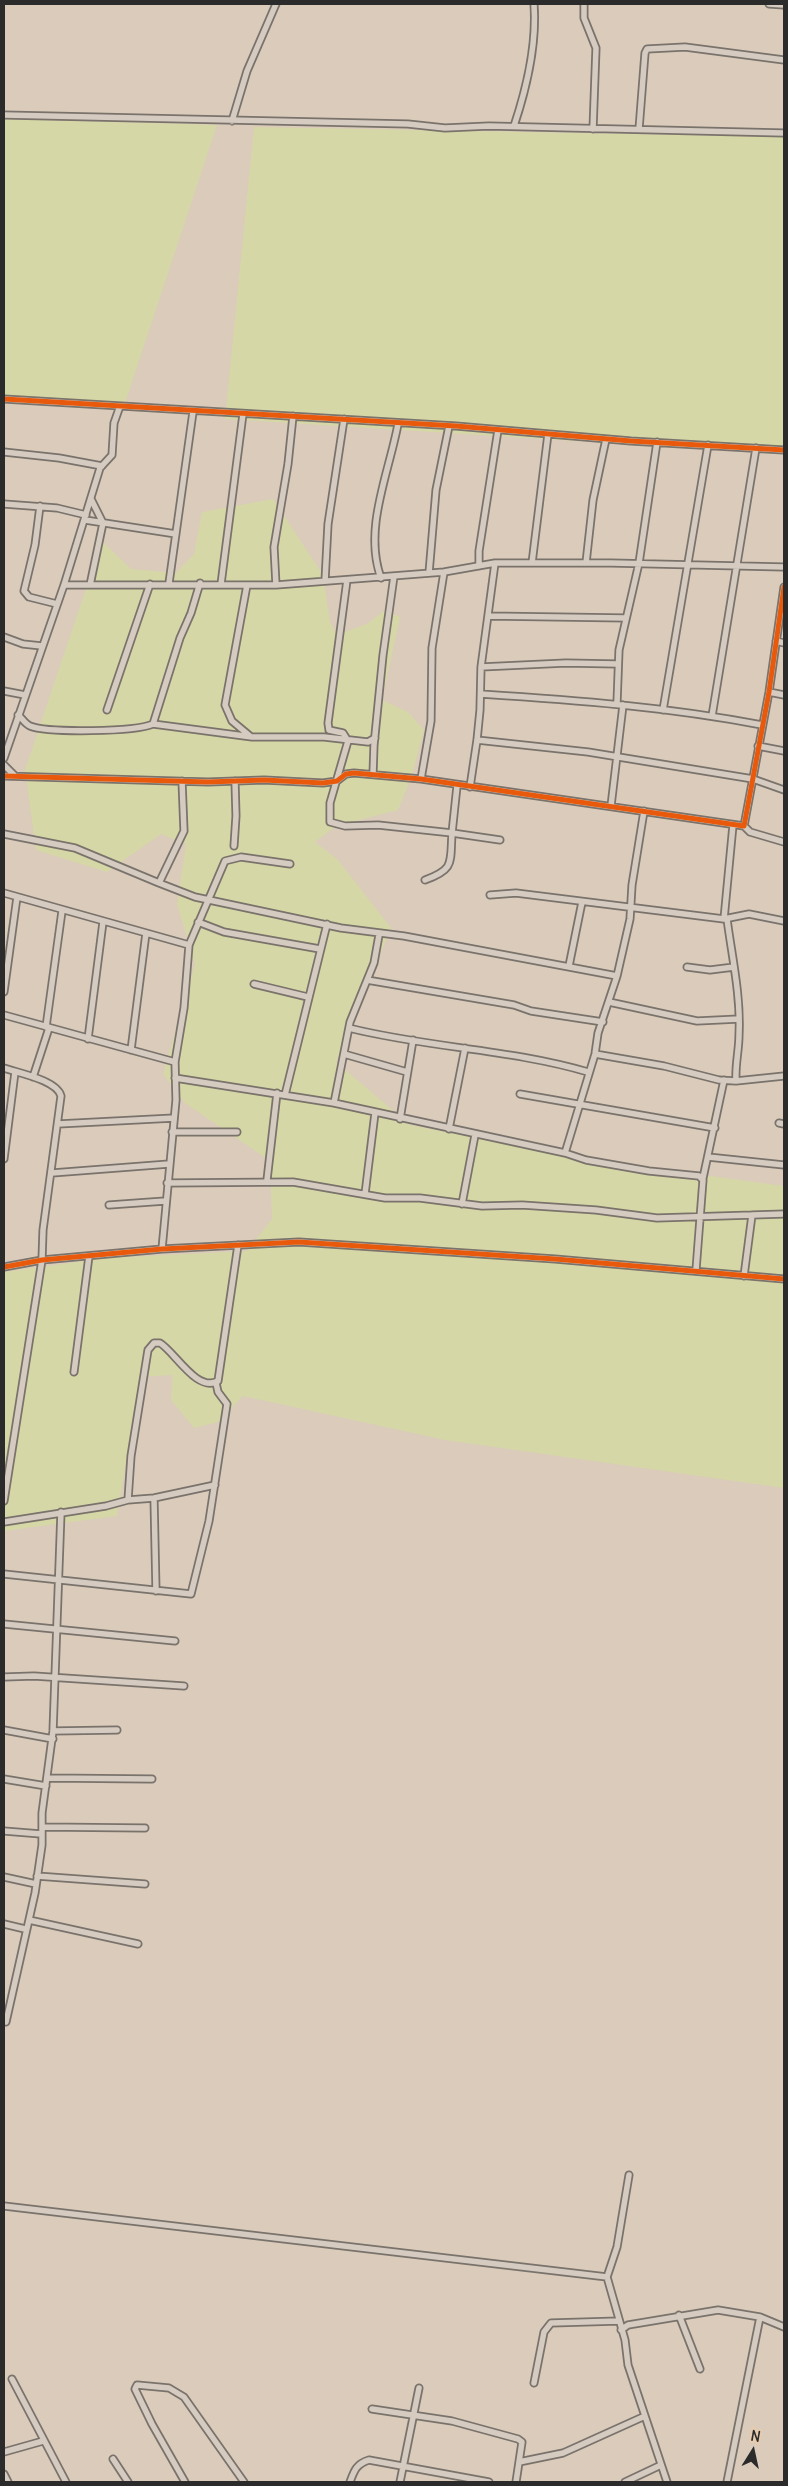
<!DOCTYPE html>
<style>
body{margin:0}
#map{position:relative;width:788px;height:2486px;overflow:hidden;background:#dacbbb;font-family:Delius,sans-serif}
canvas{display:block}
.frame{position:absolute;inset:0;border:5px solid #2b2b2b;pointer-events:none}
.north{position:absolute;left:728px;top:2426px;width:50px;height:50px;-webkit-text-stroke:4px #e7cbae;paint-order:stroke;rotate:10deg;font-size:14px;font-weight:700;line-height:20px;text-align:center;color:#2b2b2b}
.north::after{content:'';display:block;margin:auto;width:18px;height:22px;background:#2b2b2b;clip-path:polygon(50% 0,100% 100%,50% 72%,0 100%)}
</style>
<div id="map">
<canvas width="788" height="2486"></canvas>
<div class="frame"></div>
<div class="north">N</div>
</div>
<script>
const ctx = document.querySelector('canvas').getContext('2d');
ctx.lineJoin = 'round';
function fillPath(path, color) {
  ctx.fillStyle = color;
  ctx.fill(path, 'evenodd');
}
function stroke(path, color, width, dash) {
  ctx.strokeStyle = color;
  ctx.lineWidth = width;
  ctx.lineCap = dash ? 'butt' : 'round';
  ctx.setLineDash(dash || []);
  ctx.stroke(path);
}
fillPath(new Path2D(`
 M 4,119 L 217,125 L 123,409 L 4,402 Z
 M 254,127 L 784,137 L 784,454 L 225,419 Z
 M 273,499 L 323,575 L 330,622 L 337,635 L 367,624 L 385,610 L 400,617 L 382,700 L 408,712 L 424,730 L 412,775 L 398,810 L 336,826 L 315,842 L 338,860 L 391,928 L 336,1062 L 410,1125 L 578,1158 L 784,1186 L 784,1488 L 445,1440 L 243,1396 L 218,1422 L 194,1428 L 171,1400 L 172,1375 L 140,1377 L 117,1516 L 4,1531 L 4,1272 L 106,1258 L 247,1251 L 272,1219 L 270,1161 L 185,1103 L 163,1074 L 195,964 L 177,904 L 186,844 L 161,834 L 107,872 L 36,850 L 25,770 L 102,541 L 131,569 L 176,573 L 194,554 L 202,512 Z`), '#d6d7a6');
const minor = new Path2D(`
 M 584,4 L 584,18 L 596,48 L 593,129
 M 769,4 L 784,5
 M 4,115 L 408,124 L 445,128 L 489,126 L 784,133
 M 232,121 L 247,71 L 276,4
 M 514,126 C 527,87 537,45 534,4
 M 639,129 L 645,53 L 647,49 L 685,47 L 784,60
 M 4,399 L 456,426 L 631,441 L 784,450
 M 4,452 L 59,458 L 102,466
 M 4,504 L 57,508 L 86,515
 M 40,506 L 35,545 L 24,591 L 29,597 L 57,604
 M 85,520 L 176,534
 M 532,563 L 548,434
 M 586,563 L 593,500 L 606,439
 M 479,566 L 479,551 L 498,430
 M 429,573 L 436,490 L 449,426
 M 381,578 C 363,529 389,473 398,424
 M 347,580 L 328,723 L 329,730 L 343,733 L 348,741 L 330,803 L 330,822 L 345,826 L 378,825 L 452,833 L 457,786
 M 325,581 L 328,524 L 344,419
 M 169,583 L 193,412
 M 221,584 L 243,414
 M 64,585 L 276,585 L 444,572 L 495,563 L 611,563 L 784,567
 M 90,585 L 103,523 L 91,499
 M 247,585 L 225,705 L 232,721 L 250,736
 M 276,585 L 274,547 L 288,464 L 293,416
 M 488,616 L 626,618
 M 4,637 L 23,644 L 42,646
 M 776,641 L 784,643
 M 481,667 L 566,663 L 617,664
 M 4,691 L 25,695
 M 769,692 L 784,695
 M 481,694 C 575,700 668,707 762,725
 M 617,703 L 619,650 L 639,563 L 657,442
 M 107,710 L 150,584
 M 663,710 L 708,445
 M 18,715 C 22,718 25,724 30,726 C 48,733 135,732 153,724 L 180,638 L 191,613 L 200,583
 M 712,716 L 756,448
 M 153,724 L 252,737 L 324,737 L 368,742 L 375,738
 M 477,740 L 588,752 L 753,779 L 784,790
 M 758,746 L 784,751
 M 4,758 L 64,585 L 100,468 L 112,455 L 114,423 L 120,406
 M 4,765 L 14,775
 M 373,774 L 374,745 L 383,655 L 394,576
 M 4,776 L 208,782 L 264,780 L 323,783 L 337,781 L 346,774 L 354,773 L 421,779 L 744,826 L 769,692 L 784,587
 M 421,779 L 431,721 L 432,648 L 444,572
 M 470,787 L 477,740 L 480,710 L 481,667 L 495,563
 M 611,806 L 623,705
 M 744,826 L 750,832 L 784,842
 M 4,834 L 75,848 L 159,883 L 184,831 L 182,781
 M 234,846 L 236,816 L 235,781
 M 425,880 C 455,869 450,863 452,833 L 500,840
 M 159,883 L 195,897 L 341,928 L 404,936 L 617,976 L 630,919 L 632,885 L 644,811
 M 4,893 L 189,945
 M 490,895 L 516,893 L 724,919 L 749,914 L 784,921
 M 724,919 L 733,825
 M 727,919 C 732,957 741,996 739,1035 C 739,1050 735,1065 736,1081
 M 198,922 L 224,932 L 320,949
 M 569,966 L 582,902
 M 687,967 L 710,970 L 734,967
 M 367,980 L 514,1005 L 531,1011 L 603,1022
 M 254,984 L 308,997
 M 4,992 L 17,897
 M 609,1002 L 697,1021 L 739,1019
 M 4,1015 L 175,1062
 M 46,1027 L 62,911
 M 349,1028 C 428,1048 510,1049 588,1072
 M 88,1039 L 103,922
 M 131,1050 L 146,933
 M 344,1054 L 407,1072
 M 595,1054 L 664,1066 L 719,1080 L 736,1081 L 784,1076
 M 4,1068 C 18,1073 57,1080 61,1096 L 43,1230 L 42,1260 L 4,1501
 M 33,1077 L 49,1028
 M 175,1078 L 334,1103 L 565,1153 L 586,1160 L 649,1171 L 699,1176 L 703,1180 L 696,1270
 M 520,1094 L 715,1128
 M 285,1095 L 327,924
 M 334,1103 L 350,1022 L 374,963 L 379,935
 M 400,1119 L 413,1040
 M 779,1123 L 784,1124
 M 58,1124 L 174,1118
 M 449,1129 L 465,1048
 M 172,1132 L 237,1132
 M 565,1153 L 595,1054 L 598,1033 L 617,976
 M 708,1157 L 784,1165
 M 4,1159 L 15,1072
 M 52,1173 L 169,1164
 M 703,1178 L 724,1080
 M 267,1180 L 277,1093
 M 167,1183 L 293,1182 L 385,1198 L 420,1198 L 482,1206 L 522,1205 L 596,1210 L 657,1218 L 784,1214
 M 365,1194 L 375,1113
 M 462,1204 L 475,1135
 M 109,1205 L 165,1201
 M 162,1249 L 176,1100 L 175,1062 L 184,1008 L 189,945 L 225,861 L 241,857 L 290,864
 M 4,1267 L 42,1260 L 162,1249 L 299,1242 L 555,1259 L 784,1279
 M 744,1276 L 752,1215
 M 74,1372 L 89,1256
 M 154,1498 L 156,1591
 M 128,1500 L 154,1498 L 215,1485
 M 4,1522 L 106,1506 L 128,1500 L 131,1456 L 148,1350 L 154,1343 L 160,1343 C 175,1352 197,1393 218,1381 L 238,1245
 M 4,1574 L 191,1594 L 209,1521 L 227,1404 L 218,1392 L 216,1383
 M 4,1624 L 175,1641
 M 4,1677 L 34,1676 L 184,1686
 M 4,1730 L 53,1739
 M 53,1731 L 117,1730
 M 48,1778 L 152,1779
 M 4,1779 L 46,1786
 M 42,1827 L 145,1828
 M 4,1831 L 41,1834
 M 37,1876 L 145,1884
 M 4,1877 L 36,1884
 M 29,1920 L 138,1944
 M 4,1924 L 25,1929
 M 6,2022 L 35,1893 L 42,1845 L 42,1813 L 53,1731 L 61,1512
 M 4,2206 L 607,2277 L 617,2247 L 629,2175
 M 607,2277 L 625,2340 L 628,2365 L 667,2482
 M 679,2315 L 700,2369
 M 621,2330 L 628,2325 L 718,2310 L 760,2317 L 784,2327
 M 12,2379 L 66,2482
 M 534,2383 L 544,2332 L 551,2323 L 619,2321
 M 372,2409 L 452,2421 L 518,2439 L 522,2442 L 516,2482
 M 4,2452 L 43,2441
 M 113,2459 L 128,2482
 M 519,2462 L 563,2453 L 645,2416
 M 4,2474 L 8,2482
 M 185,2482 L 152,2424 L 135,2389 L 137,2385 L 169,2388 L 184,2397 L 244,2482
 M 350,2482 C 354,2471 356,2464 369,2460 L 489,2482
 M 400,2482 L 419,2388
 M 625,2482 L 661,2465
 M 727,2482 L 760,2317`);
stroke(minor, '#7a736c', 9);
stroke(minor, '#d5cbc0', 5.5);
stroke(new Path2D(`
 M 4,399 L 456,426 L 631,441 L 784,450
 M 4,776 L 208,782 L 264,780 L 323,783 L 337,781 L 346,774 L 354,773 L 421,779 L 744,826 L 769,692 L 784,587
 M 4,1267 L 42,1260 L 162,1249 L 299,1242 L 555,1259 L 784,1279`), '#e8590c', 5);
</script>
